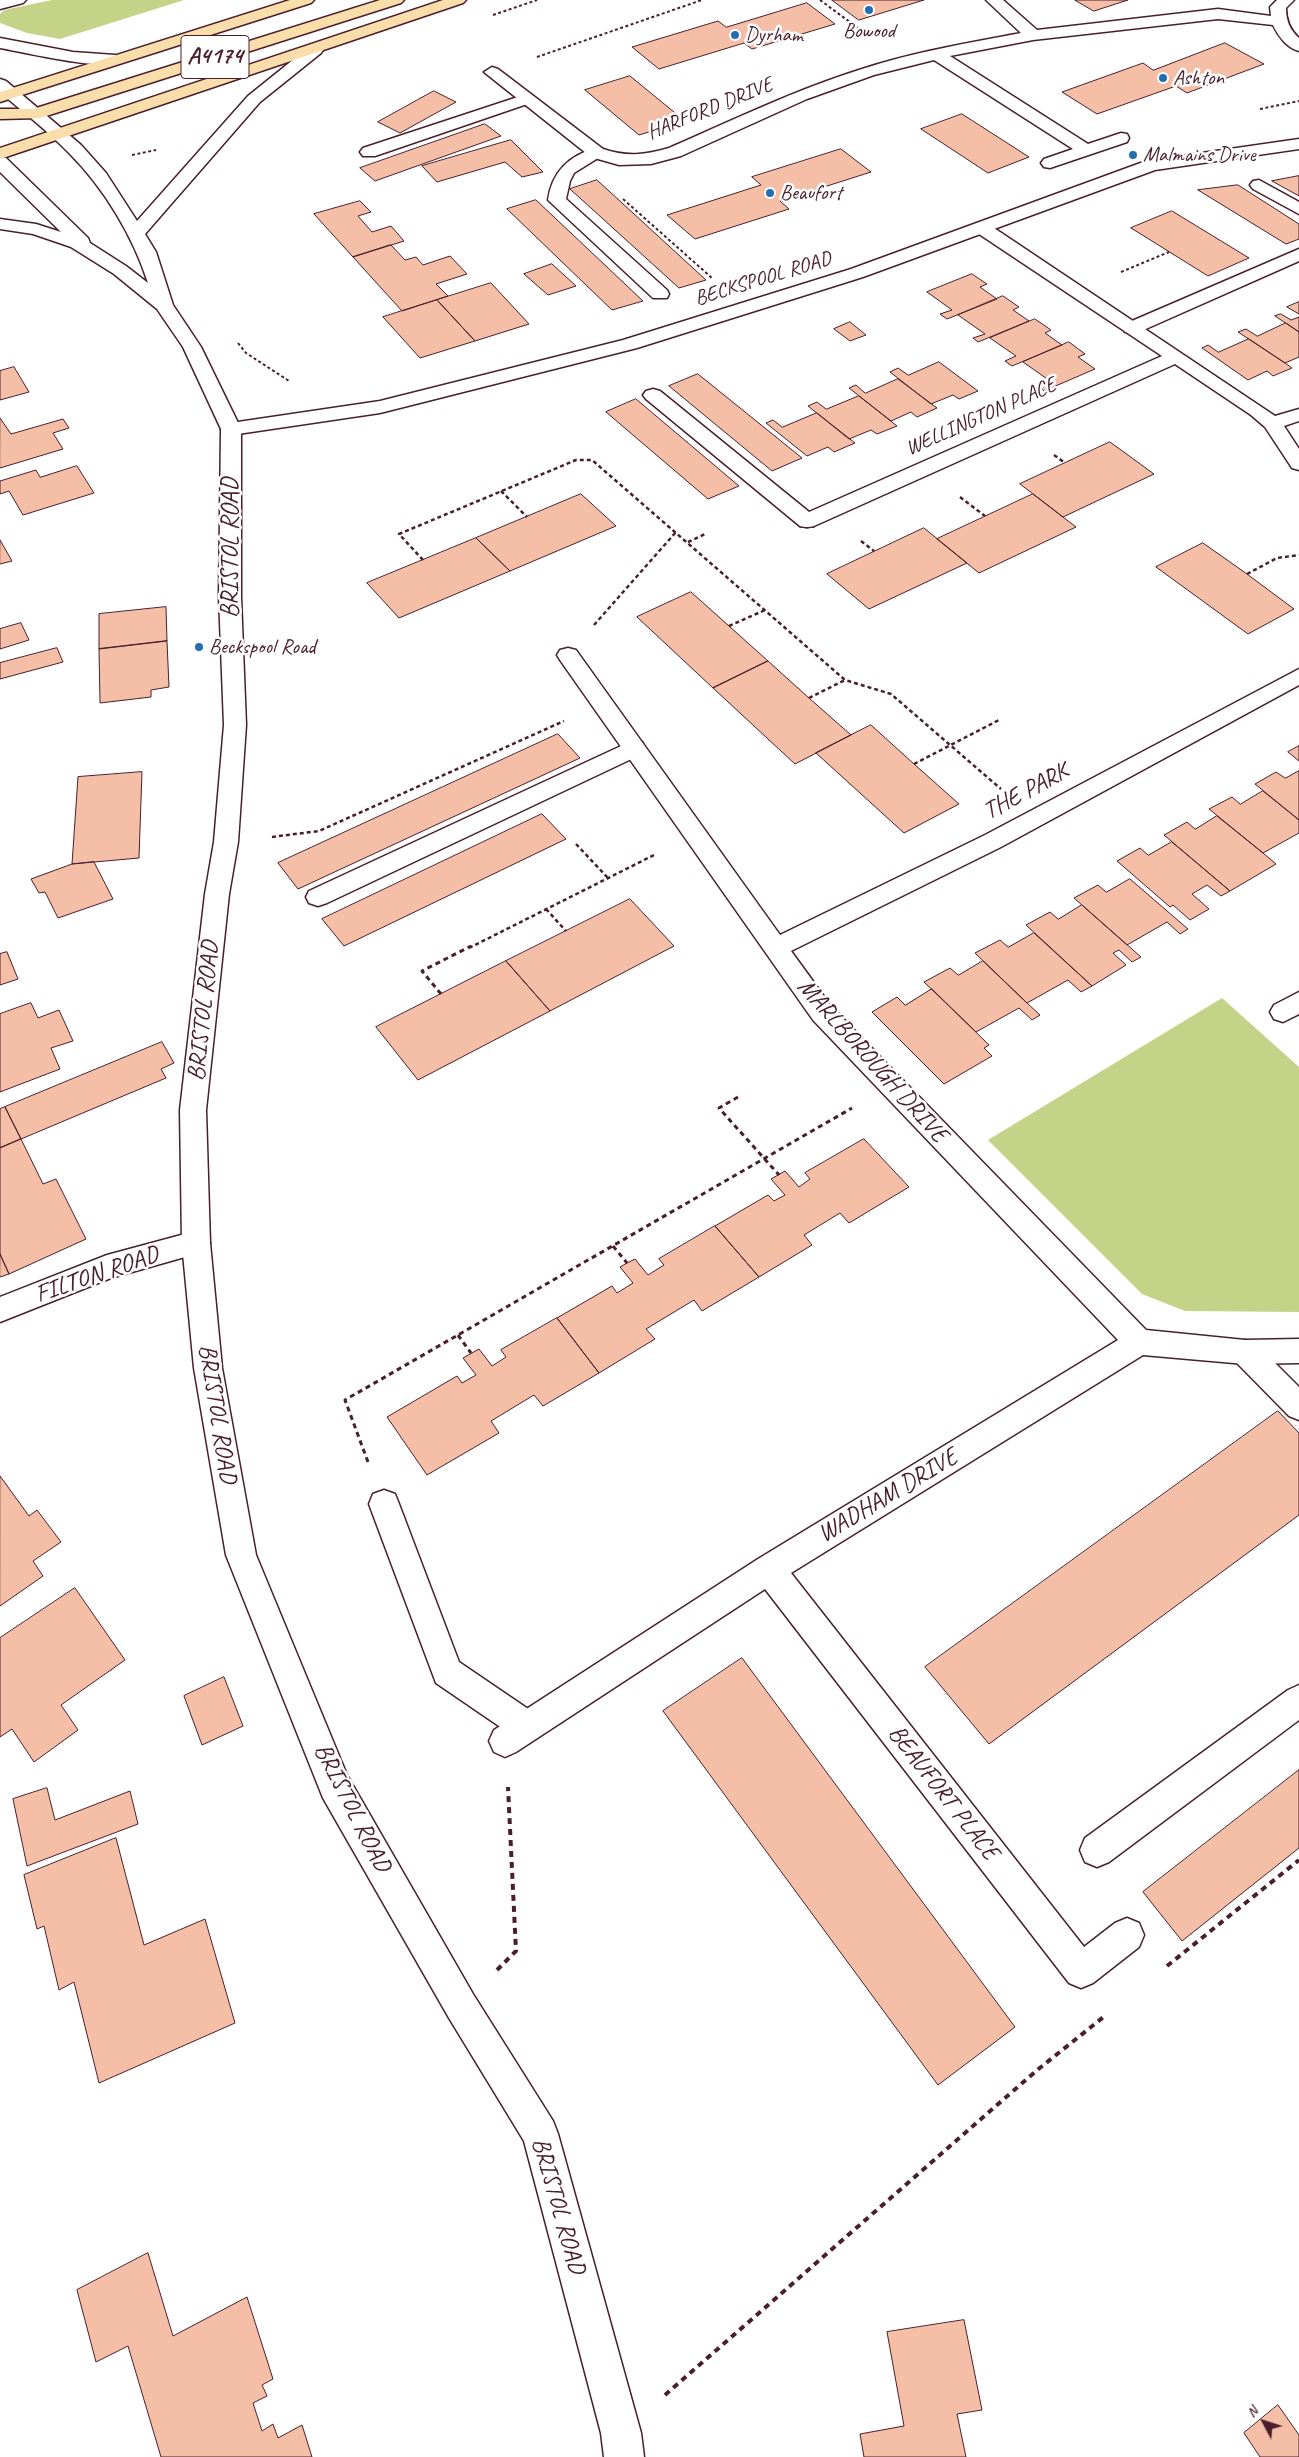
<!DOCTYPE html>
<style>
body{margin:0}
#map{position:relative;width:1299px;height:2457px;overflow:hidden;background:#fff;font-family:Caveat,sans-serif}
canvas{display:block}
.north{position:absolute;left:1239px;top:2397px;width:50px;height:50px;-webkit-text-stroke:4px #fff;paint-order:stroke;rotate:310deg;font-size:14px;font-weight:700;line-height:20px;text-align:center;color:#4a1f2b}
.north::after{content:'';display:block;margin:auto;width:18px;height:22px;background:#4a1f2b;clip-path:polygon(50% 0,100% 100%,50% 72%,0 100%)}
</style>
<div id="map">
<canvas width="1299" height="2457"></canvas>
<div class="north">N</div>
</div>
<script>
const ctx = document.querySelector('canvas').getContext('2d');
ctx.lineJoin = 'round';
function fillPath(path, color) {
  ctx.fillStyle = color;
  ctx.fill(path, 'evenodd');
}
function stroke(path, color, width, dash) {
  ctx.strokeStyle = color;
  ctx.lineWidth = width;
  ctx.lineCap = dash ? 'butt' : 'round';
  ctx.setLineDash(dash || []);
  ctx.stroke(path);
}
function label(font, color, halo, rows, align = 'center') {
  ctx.font = font + ' Caveat,sans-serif';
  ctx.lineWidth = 5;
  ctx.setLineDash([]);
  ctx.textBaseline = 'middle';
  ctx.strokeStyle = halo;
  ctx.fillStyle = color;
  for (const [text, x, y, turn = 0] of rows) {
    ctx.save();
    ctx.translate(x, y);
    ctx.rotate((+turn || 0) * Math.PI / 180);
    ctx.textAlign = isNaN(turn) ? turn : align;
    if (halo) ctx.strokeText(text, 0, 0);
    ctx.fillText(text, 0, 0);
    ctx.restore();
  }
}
fillPath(new Path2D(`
 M 52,0 L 184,0 L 60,39 L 27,33 L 0,23 L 0,14 L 4,10 Z
 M 1222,998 L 1299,1067 L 1299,1312 L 1185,1311 L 1142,1294 L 988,1140 Z`), '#c4d387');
const building = new Path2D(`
 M 832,0 L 924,0 L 859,20 Z
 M 1075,0 L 1128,0 L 1094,11 Z
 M 807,3 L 835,24 L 752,49 L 744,43 L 659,69 L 632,47 L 718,21 L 726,27 Z
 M 1225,43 L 1264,64 L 1187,93 L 1176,86 L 1097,114 L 1062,92 L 1143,63 L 1153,70 Z
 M 630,76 L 685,121 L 639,135 L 585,90 Z
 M 434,91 L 456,102 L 400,133 L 378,122 Z
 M 962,114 L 1029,157 L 988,173 L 921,129 Z
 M 485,124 L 501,136 L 375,181 L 360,168 Z
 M 511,140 L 543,172 L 522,177 L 505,162 L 437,182 L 422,166 Z
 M 841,149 L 871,172 L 780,201 L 789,209 L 695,239 L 667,215 L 761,185 L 752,177 Z
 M 1299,176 L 1299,196 L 1272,181 Z
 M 597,180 L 706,280 L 679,288 L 570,189 Z
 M 1238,185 L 1299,224 L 1299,239 L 1286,244 L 1198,190 Z
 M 536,200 L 643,301 L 612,310 L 507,209 Z
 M 360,201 L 371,212 L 358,216 L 372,232 L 391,226 L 404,241 L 353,257 L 314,214 Z
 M 1172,211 L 1249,258 L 1208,276 L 1131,228 Z
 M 391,245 L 405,260 L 416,257 L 423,265 L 450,256 L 467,274 L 436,284 L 448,296 L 402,311 L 353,257 Z
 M 552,264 L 576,286 L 548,295 L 524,274 Z
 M 972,274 L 987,284 L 980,287 L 997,299 L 947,319 L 940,314 L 952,310 L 927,292 Z
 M 491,283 L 529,324 L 475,341 L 437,300 Z
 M 1003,296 L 1019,307 L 1013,310 L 1029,321 L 978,342 L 973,338 L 985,334 L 958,315 Z
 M 437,300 L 475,341 L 420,358 L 383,317 Z
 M 1299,302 L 1299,314 L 1287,307 Z
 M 1281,314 L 1291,320 L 1299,317 L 1299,332 L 1275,316 Z
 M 1035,319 L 1051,330 L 1045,333 L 1062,345 L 1012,366 L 1005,361 L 1016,356 L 990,338 Z
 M 850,322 L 866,335 L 850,341 L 834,329 Z
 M 1286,323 L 1299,332 L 1299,357 L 1285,363 L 1238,332 L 1246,329 L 1257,336 Z
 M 1249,339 L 1285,363 L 1292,368 L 1273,376 L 1267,371 L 1248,380 L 1202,348 L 1208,345 L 1218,352 Z
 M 1069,342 L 1085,354 L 1078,357 L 1095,369 L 1044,391 L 1039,386 L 1050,381 L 1023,362 Z
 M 939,362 L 978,391 L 959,399 L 953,395 L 931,404 L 890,372 L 898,368 L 908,375 Z
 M 14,367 L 29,392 L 0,400 L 0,371 Z
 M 698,374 L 802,458 L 772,471 L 669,386 Z
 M 898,379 L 937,408 L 917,417 L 911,412 L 891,421 L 849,388 L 856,385 L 865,393 Z
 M 859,396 L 897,426 L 877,434 L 871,430 L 849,439 L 808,406 L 817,402 L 826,409 Z
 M 636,399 L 739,486 L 708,499 L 606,412 Z
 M 817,413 L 855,443 L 834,452 L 828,447 L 807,456 L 766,423 L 773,420 L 782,427 Z
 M 0,418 L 11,434 L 63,419 L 69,428 L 53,433 L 63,449 L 0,468 Z
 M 1110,442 L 1154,474 L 1063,517 L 1020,484 Z
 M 77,466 L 94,493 L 23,515 L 9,491 L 0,494 L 0,481 L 36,470 L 40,477 Z
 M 581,494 L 616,526 L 510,571 L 476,538 Z
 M 1033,494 L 1076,527 L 979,573 L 937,539 Z
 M 924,528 L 967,563 L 869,609 L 827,574 Z
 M 476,538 L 510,571 L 399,618 L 367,583 Z
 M 0,540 L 12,561 L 0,564 Z
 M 1203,543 L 1247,574 L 1294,609 L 1248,634 L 1156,567 Z
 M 691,592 L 729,626 L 768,661 L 713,688 L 637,617 Z
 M 166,607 L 167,641 L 99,649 L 99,614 Z
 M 21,623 L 29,640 L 0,649 L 0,629 Z
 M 167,641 L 169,687 L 151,690 L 151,697 L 100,703 L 99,649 Z
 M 57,648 L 63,662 L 0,679 L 0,663 Z
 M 768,661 L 809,698 L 851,735 L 795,764 L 713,688 Z
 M 871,725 L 914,764 L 959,804 L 904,833 L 816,753 Z
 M 558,734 L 580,758 L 298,889 L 278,863 Z
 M 1299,746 L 1299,761 L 1288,752 Z
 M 1299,771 L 1299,820 L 1255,784 L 1276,772 L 1285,778 Z
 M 142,772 L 139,858 L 72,864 L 78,777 Z
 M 1263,791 L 1299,820 L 1299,833 L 1263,853 L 1209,809 L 1232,797 L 1240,804 Z
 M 542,814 L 566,839 L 344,946 L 322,919 Z
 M 1217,816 L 1263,853 L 1276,864 L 1230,891 L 1164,835 L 1187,822 L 1195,829 Z
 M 1172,842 L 1230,891 L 1221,896 L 1207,885 L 1192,894 L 1209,909 L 1190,920 L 1173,905 L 1170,907 L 1117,861 L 1140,848 L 1148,855 Z
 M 94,862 L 113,899 L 58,918 L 45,892 L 39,893 L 31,879 L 72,864 Z
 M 1130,879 L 1188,929 L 1180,934 L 1167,922 L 1127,945 L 1074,898 L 1098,885 L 1106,892 Z
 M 630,899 L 674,946 L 550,1011 L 506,961 Z
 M 1082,905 L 1141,957 L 1132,962 L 1119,950 L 1113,953 L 1126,965 L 1092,986 L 1026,925 L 1050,912 L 1058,919 Z
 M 1034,933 L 1092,986 L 1081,992 L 1068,980 L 1027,1003 L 975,953 L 1000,940 L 1008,947 Z
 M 7,952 L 18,979 L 0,985 L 0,954 Z
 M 506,961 L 550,1011 L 418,1080 L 376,1027 Z
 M 983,961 L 1027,1003 L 1040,1015 L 1032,1020 L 1019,1008 L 976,1032 L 924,982 L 950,968 L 958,975 Z
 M 932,989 L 989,1045 L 984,1048 L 992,1056 L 944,1084 L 872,1012 L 897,997 L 905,1005 Z
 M 31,1003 L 38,1018 L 59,1010 L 73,1041 L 51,1048 L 60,1069 L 0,1092 L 0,1014 Z
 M 162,1042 L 174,1063 L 161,1069 L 166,1078 L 21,1139 L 5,1107 Z
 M 5,1107 L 21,1139 L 0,1148 L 0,1109 Z
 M 21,1139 L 43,1184 L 56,1179 L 86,1239 L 9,1274 L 0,1254 L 0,1148 Z
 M 864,1139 L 909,1187 L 849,1223 L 840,1213 L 804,1235 L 812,1245 L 759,1277 L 715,1226 L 768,1195 L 774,1201 L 785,1195 L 771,1179 L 785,1171 L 799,1187 L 810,1179 L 805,1173 Z
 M 715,1226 L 759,1277 L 702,1311 L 694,1300 L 646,1329 L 655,1339 L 599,1373 L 557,1318 L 612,1286 L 617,1293 L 633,1283 L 620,1267 L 627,1263 L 635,1259 L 648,1275 L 664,1265 L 659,1259 Z
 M 0,1254 L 9,1274 L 0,1277 Z
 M 557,1318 L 599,1373 L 543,1406 L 534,1395 L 491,1421 L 499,1433 L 427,1475 L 387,1417 L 457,1376 L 462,1383 L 476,1375 L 463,1358 L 479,1349 L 492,1366 L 506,1357 L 501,1350 Z
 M 1278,1411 L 1299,1433 L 1299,1515 L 989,1744 L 925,1667 Z
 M 0,1476 L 29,1516 L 37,1510 L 61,1542 L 33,1561 L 43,1576 L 0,1606 Z
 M 75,1588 L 125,1660 L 61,1705 L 78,1730 L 34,1762 L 12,1729 L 0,1737 L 0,1638 Z
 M 742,1658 L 1015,2027 L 938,2085 L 663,1711 Z
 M 224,1677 L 243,1726 L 202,1745 L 184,1696 Z
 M 1299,1770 L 1299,1848 L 1182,1941 L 1143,1892 Z
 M 47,1788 L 55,1820 L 130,1791 L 138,1824 L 27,1866 L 13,1799 Z
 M 116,1838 L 144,1945 L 205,1919 L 235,2023 L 99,2083 L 74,1982 L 59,1990 L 44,1926 L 37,1929 L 24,1875 Z
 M 148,2253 L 173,2336 L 247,2297 L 273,2379 L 262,2385 L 267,2396 L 253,2403 L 262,2431 L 273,2424 L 278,2438 L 302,2425 L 312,2457 L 161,2457 L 128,2346 L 96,2362 L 77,2290 Z
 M 964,2320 L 982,2410 L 957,2414 L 966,2457 L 864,2457 L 860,2434 L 904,2426 L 887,2332 Z
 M 1278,2405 L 1299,2435 L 1299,2457 L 1260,2457 L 1244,2433 Z`);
fillPath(building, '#f4bfa6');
stroke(building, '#4a1f2b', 1);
const service = new Path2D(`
 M 0,0 L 26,0 L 23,3 L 0,9 Z
 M 527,94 L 533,96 L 535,99 L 533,102 L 375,156 L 363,156 L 360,152 L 363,148 Z
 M 597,148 L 603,149 L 606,153 L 574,173 L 570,181 L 566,199 L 667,290 L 669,294 L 667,298 L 653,298 L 548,200 C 552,172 569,155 597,148 Z
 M 1259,180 L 1299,202 L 1299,214 L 1253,189 L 1250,185 L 1253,181 Z
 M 1299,249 L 1299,261 L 1139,332 L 1125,332 L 1123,328 L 1125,324 Z
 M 653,389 L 660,391 L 814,516 L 817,521 L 814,526 L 807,527 L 800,526 L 646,399 L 643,395 L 646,391 Z
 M 634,740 L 642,742 L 645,748 L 642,754 L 327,903 L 318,906 L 309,903 L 306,897 L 309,891 Z
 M 1245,1340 L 1255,1343 L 1299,1387 L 1299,1420 L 1289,1416 L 1235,1361 L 1231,1352 L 1235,1343 Z
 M 384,1490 L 395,1494 L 399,1504 L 459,1662 L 537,1715 L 542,1726 L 537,1737 L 526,1742 L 515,1737 L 436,1683 L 369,1504 L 373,1494 Z
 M 1299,1685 L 1299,1720 L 1109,1862 L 1097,1867 L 1085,1862 L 1080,1850 L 1085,1838 L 1288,1690 Z`);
const minor = new Path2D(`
 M 986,0 L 1003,0 L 1037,30 L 1218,9 L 1271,16 L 1270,7 L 1277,0 L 1294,0 L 1286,8 C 1286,21 1290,30 1299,38 L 1299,51 C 1287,48 1278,36 1273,25 L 1218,19 L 1033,40 L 950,56 L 1088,144 L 1121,133 L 1127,134 L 1129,138 L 1127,142 L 1050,168 L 1044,167 L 1041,163 L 1044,159 L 1073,149 L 934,60 L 874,75 L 807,99 L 681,156 L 651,164 L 619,165 L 591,157 L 484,72 L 492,67 L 498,69 L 603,149 C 626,157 646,155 669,148 C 733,120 795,90 862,69 C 914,52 968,43 1021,33 Z
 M 982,223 L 988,224 L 1275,416 L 1299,409 L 1299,421 L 1284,426 L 1299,449 L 1299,470 L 1292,468 L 1265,427 L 1251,415 L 1175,364 L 814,526 L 807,527 L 800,526 L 797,521 L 800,516 L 1162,356 L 976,232 L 973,228 L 976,224 Z
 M 568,648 L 576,650 L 780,935 L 985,835 L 1299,669 L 1299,685 L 1001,847 L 791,951 L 831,1006 L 1146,1330 L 1245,1340 L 1299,1339 L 1299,1363 L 1245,1364 L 1143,1355 L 791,1573 L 1084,1947 L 1115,1923 L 1127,1918 L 1139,1923 L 1144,1935 L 1139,1947 L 1093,1983 L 1081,1988 L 1069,1983 L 765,1589 L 516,1752 L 505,1757 L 494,1752 L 489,1741 L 494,1730 L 758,1559 L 1118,1340 L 813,1020 L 560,660 L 557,655 L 560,650 Z
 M 1299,992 L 1299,1014 L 1283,1022 L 1274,1019 L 1270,1012 L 1274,1005 Z
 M 196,1231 L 206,1235 L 210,1243 L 206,1251 L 111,1278 L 0,1322 L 0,1297 L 107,1255 Z`);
const tertiary = new Path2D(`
 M 1299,139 L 1299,149 L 1155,170 L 863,277 L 637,348 L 380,413 L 231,435 L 224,433 L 221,429 L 224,425 L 231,423 L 380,401 L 623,340 L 851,269 L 1146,161 Z`);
const secondary = new Path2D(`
 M 0,38 L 73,52 L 115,55 L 123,60 C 113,74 19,51 0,48 Z
 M 315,45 L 323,50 L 321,53 L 260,102 L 145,234 L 156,252 L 173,305 L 201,347 L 241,429 L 241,597 L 246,725 L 238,842 L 229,894 L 206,1110 L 210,1243 L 222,1368 L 256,1555 L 347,1775 L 473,1994 L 553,2121 L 558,2134 L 641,2433 L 644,2457 L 604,2457 L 601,2433 L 524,2141 L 449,2018 L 323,1798 L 226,1555 L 194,1368 L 182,1243 L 180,1110 L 205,894 L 214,842 L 224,725 L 219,597 L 221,429 L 183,347 L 157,309 L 114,274 L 71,247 L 33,234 L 0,229 L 0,219 L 36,224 L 61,232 L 0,172 L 0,157 L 6,158 L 88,238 L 90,243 L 126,266 L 148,283 C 133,236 104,188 69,153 C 48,131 23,112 0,92 L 0,79 L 6,81 L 81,145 L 106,173 L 137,221 L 248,96 L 309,47 Z`);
const trunk = new Path2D(`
 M 290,0 L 314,0 L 311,3 L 0,102 L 0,92 Z
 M 380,0 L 404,0 L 401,3 L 40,118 L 0,119 L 0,109 L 33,109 Z
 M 443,0 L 466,0 L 463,3 L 0,159 L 0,148 Z`);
stroke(service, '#4a1f2b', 3);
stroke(minor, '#4a1f2b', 3);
stroke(tertiary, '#4a1f2b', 3);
stroke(secondary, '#4a1f2b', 3);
stroke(trunk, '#4a1f2b', 3);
stroke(new Path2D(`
 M 820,0 L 866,34
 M 493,15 L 537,0
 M 537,57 L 702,0
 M 1260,109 L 1299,101
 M 132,155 L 156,150
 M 623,199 L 712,278
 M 1121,272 L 1169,252
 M 238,343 L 246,353 L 289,381`), '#4a1f2b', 2, [3, 2.5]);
stroke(new Path2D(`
 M 1054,455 L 1065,463
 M 501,491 L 527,517
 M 960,497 L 985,516
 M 861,541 L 874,551
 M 688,542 L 705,534
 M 423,560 L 399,534 L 576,460 L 592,460 L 845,680 L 891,694 L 1001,789
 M 1247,574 L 1277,558 L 1299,555
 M 594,625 L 676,532
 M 729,626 L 765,610
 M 809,698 L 845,680
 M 914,764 L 999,720
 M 272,837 L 319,831 L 564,721
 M 576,844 L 608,878
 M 546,909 L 566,931
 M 469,948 L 656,854`), '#4a1f2b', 2.5, [4, 3]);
stroke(new Path2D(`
 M 441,994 L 422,971 L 471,946
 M 738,1097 L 719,1108 L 779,1175
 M 613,1246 L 627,1263
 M 458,1335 L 471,1353
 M 368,1462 L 345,1400 L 852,1108`), '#4a1f2b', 3, [5, 4]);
stroke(new Path2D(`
 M 1167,1966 L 1299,1860
 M 497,1970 L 516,1951 L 508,1787
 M 665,2395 L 1036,2071 L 1106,2015`), '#4a1f2b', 4, [6, 5]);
fillPath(service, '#fff');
fillPath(minor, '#fff');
fillPath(tertiary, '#fff');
fillPath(secondary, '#fff');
fillPath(trunk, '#f9ddab');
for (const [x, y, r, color] of [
 [869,10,5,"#1f6fb2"],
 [735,35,5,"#1f6fb2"],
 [1163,78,5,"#1f6fb2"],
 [1133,155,5,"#1f6fb2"],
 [770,193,5,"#1f6fb2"],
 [199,647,5,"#1f6fb2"]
]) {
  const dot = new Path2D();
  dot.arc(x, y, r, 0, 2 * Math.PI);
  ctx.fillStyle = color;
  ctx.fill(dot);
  stroke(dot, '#fff', 2);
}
label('21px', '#4a1f2b', '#fff', [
 ["Bowood",869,31,"center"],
 ["Dyrham",745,35],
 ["Ashton",1173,78],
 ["Malmains Drive",1143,155],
 ["Beaufort",780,193],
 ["Beckspool Road",209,647]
], 'left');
label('21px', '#4a1f2b', '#fff', [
 ["HARFORD DRIVE",710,109,-22],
 ["BECKSPOOL ROAD",763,279,-17],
 ["WELLINGTON PLACE",981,417,-24]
]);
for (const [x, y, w] of [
 [215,57,68]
]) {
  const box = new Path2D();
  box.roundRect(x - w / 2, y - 21.5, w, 43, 4);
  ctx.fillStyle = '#fff';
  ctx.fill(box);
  stroke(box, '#4a1f2b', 1);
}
label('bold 24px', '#4a1f2b', null, [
 ["A4174",215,57]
]);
label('25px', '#4a1f2b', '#fff', [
 ["BRISTOL ROAD",231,548,-90],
 ["THE PARK",1026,792,-28],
 ["BRISTOL ROAD",204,1011,-84],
 ["MARLBOROUGH DRIVE",872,1061,48],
 ["FILTON ROAD",97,1275,-19],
 ["BRISTOL ROAD",217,1414,81],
 ["WADHAM DRIVE",888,1496,-31],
 ["BEAUFORT PLACE",943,1793,52],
 ["BRISTOL ROAD",352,1808,63],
 ["BRISTOL ROAD",558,2206,74]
]);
</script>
